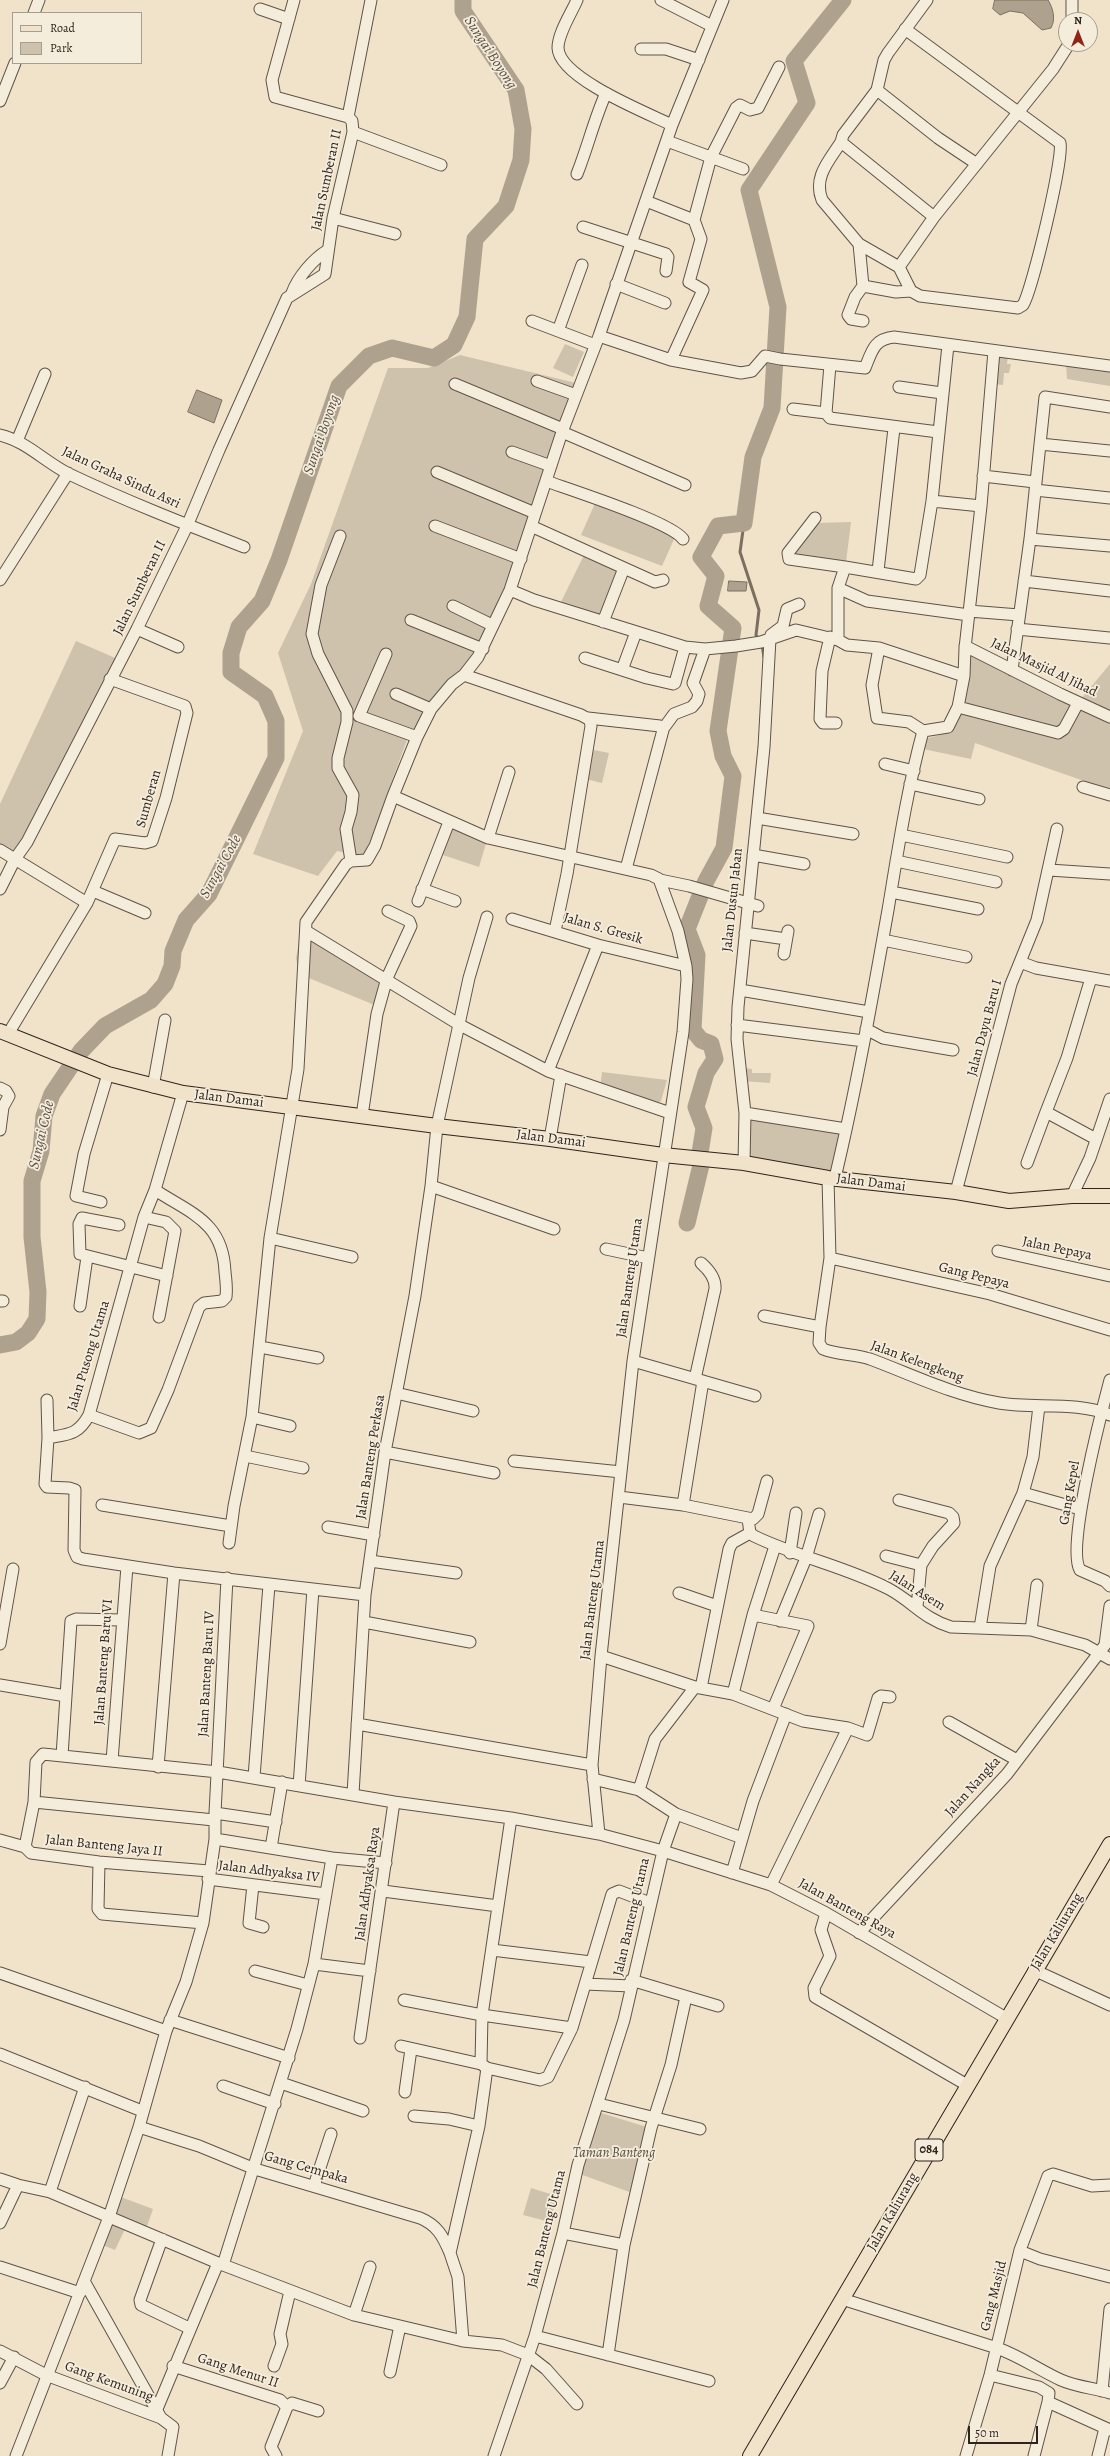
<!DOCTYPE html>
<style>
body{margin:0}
#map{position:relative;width:1110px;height:2456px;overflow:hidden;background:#f0e3c9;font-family:Alegreya,serif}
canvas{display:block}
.legend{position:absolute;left:12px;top:12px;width:130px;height:52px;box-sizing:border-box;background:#f5eddc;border:1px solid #a69c90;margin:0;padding:5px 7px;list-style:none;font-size:12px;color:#2f231d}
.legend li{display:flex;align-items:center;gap:8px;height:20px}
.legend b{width:20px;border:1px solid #a69c90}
.north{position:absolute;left:1058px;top:12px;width:40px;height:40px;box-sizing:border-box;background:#f5eddc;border:1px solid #a69c90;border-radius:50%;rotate:0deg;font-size:11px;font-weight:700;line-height:16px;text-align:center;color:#2f231d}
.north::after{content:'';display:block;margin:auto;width:14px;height:18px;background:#8f2418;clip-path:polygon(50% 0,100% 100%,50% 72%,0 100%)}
.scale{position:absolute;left:968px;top:2426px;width:70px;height:18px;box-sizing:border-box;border:2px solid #2f231d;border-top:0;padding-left:5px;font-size:12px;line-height:14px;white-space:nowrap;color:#2f231d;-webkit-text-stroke:3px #f5eddc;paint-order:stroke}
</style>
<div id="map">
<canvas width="1110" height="2456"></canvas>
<ul class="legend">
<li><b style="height:5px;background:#f0e3c9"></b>Road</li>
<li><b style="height:11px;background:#cfc2ac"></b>Park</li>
</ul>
<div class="north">N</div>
<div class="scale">50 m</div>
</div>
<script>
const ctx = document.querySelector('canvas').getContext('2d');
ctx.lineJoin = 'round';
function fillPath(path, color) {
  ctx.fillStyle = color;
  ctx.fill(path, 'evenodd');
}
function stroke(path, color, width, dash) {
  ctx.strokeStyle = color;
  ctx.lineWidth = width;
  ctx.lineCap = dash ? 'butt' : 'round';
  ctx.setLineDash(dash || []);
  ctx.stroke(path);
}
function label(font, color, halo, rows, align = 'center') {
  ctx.font = font + ' Alegreya,serif';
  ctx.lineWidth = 3.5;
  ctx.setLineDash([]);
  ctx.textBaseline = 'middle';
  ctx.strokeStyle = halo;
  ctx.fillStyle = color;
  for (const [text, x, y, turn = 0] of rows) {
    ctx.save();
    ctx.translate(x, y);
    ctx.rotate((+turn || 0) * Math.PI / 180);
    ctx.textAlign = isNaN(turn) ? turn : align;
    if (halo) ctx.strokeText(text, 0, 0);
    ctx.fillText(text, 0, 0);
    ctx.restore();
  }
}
fillPath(new Path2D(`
 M 565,344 L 584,352 L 573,377 L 553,368 Z
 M 996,353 L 1008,355 L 1007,364 L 1011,364 L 1009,373 L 1004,373 L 1003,385 L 994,384 Z
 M 460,355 L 580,384 L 521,559 L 464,675 L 451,684 L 407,740 L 364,857 L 337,851 L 318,876 L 253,854 L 303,731 L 278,653 L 311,584 L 388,368 L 428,368 Z
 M 1066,363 L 1110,370 L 1110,386 L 1067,379 Z
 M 596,501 L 675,537 L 662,566 L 581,535 Z
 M 851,522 L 846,562 L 791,554 L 815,523 Z
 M 584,555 L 623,571 L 603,622 L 559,606 Z
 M 76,641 L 120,660 L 15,859 L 0,850 L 0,804 Z
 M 966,648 L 1080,700 L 1110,664 L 1110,790 L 975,743 L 971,759 L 923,749 L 925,739 L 947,733 L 964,676 Z
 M 584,748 L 609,753 L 602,783 L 577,777 Z
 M 449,824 L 487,840 L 479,867 L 440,854 Z
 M 302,925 L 382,975 L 377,1006 L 299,974 L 296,958 Z
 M 743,1068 L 752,1069 L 752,1073 L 771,1073 L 770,1083 L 743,1081 Z
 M 602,1072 L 667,1080 L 661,1101 L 653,1106 L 600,1089 Z
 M 746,1114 L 846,1129 L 834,1177 L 745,1161 Z
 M 598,2112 L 650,2128 L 635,2194 L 577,2173 Z
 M 531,2188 L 557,2196 L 550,2222 L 523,2215 Z
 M 118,2196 L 153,2209 L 146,2229 L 112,2215 Z
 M 110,2221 L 126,2227 L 115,2250 L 100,2244 Z`), '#cfc2ac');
const water = new Path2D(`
 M 995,0 L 1048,0 C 1053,8 1056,19 1051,28 L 1042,30 L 1023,13 L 1010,11 L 1000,15 L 993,9 Z
 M 197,390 L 222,400 L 214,423 L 188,412 Z
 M 729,581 L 747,582 L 746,591 L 728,591 Z`);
fillPath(water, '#aea28f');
stroke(water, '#7b6f61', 1);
stroke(new Path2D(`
 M 744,523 L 740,552 L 759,610 L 756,635 L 758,639
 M 762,645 L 764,657`), '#7b6f61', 3);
stroke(new Path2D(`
 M 700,1153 L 704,1128 L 696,1107 L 706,1073 L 715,1059 L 711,1044 L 701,1040 L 693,1030 L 697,955 L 687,929 L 706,881 L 724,848 L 733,776 L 723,756 L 718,731 L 733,628 L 708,606 L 716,576 L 701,557 L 718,526 L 744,523 L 753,457 L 772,408 L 778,307 L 749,190 L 807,103 L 794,61 L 843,0
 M 687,1223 L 701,1165
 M 0,1345 L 16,1342 L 28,1333 L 37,1319 L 38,1292 L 32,1237 L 32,1181 L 41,1151 L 44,1116 L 52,1094 L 81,1051 L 105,1026 L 151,1000 L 165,984 L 172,966 L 173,951 L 186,920 L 209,894 L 276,758 L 276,721 L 265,696 L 231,672 L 231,653 L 239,627 L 262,601 L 279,560 L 339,386 L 369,356 L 392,348 L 434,358 L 454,345 L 467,317 L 475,239 L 506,206 L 521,160 L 523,129 L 516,90 L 463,11 L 463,0`), '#aea28f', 17);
const minor = new Path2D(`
 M 294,0 L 272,80 L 275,97 L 348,117
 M 577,0 C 571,14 558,33 558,48 C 559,78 647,113 672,125
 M 661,0 L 712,26
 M 927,0 L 888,53 L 884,60 L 877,90 L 843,135 L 841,142 L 934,217
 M 1072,0 L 1072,20
 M 260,9 L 289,19
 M 34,13 L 39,0
 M 641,49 L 666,49 L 699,60
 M 877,90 L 938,138 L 977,164
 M 0,101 L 15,63
 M 348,117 L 371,0
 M 353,132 L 441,165
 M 667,141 L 743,169
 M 841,142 C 829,161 813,177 822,200 L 859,244 L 899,267 L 911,291 L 920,296 L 1018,308 L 1023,305 C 1032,290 1064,158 1060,143 L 905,29
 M 577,174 C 588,146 594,120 606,93
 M 646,201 L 694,220 L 711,157 L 736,108 L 740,105 L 750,110 L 758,108 L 779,67
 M 333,218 L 395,234
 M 583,227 L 666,254 L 668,257 L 666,271
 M 859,244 L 863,286 L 896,292 L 911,291
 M 899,267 L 934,217 L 1053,69 L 1069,44
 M 616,284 L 665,303
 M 292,293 C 298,277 313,259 328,250
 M 532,321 L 595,345
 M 863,321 L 851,319 L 848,315 L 855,297 L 863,286
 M 558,331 L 582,265
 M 599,336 L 671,360 L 741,373 L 752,371 L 765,356 L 780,359 L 865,368 C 872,351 874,339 894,337 L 1110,366
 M 948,345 L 932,501 L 920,575 L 916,579 L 845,567 L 838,588 L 838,640 L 847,645 L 879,648 L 964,676
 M 671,360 L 703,290 L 689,282 L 701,239 L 694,220
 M 830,365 L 826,413 L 830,418 L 938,432
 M 537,381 L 576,395
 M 455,384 L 563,429
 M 899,387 L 942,393
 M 793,409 L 826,413
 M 562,432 L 685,485
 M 0,435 C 26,441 45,462 69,474 C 126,501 185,524 244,547
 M 17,441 L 45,374
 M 1040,444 L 1110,451
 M 512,452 L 551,466
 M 437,472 L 535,513
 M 983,476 L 1035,482
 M 546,481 C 571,490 671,522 683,539
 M 1035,490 L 1110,498
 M 932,501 L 981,506 L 994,351
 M 981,506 L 965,648 L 964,676 L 958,707 L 1058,733 L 1064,729 L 1078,703
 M 815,518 L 788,553 L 789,559 L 845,567
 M 435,526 L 521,559
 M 531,526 L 655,582 L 663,580
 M 340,536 L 321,585 L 312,634 L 318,654 L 347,711 L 347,722 L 338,758 L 338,768 L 353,795 L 351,812 L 346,829 L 351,861
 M 1030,539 L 1110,546
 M 878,571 L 894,428
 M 0,580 L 68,473
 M 1024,581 L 1110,591
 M 838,588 L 867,601 L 969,615
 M 510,590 L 534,600 L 685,647 L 705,649 L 736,646 L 761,642 L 796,630 L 838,640
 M 453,606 L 492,625
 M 969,611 L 1019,615
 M 411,620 L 483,649
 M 603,622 L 624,568
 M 137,629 L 178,647
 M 1017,629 L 1110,638
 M 830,637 L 822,671 L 820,719 L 823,723 L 836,723
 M 965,646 L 1060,694 L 1110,717
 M 879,648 L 872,685 L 877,718 L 909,722 L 923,731
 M 386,654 L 359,716 L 417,737
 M 585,658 L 647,678 L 673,684 L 675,683 L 685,647
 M 622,670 L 636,632
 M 1012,670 L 1030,539 L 1045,397 L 1110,407
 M 464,675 L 581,715 L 590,720 L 591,726 L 567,874 L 555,931
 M 396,694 L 431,709
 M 588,718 L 660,726 L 663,730 L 626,869
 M 663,729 L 674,714 L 692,707 L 697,701 L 699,694 L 693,683 L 705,649
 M 885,764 L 914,771
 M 910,784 L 979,799
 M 1083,787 L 1110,795
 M 757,818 L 853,834
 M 901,835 L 1007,857
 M 488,838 L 509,772
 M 0,850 L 87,903
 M 753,855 L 804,864
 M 896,861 L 996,882
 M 1049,870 L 1110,874
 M 660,880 L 689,886 L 758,906
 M 0,889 L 15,859 L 27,842 L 137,629 L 187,526 L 219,450 L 287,298 L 325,274 L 333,218 L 353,132 L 352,121 L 348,117
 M 422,889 L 455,901
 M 93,891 L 145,913
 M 891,892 L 978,909
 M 418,901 L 449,822
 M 512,919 L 598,945 L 686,966
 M 306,931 L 460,1025 L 548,1071 L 670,1113
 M 745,933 L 786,939
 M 883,940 L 966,957
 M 784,954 L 788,931
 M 1020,962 L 1037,920 L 1057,829
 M 1091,978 L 1067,1058 L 1046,1112 L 1096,1139
 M 740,990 L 869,1012
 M 737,1025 L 864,1041
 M 866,1029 L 883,1038 L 953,1050
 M 8,1034 L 87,903 L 115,839 L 145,843 L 152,841 L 166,798 L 187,713 L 185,706 L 110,679
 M 548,1071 L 598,945
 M 153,1087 L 165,1020
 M 0,1088 L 6,1091 L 9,1096 L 3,1107 L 0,1130
 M 183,1093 L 155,1190 L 144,1217 L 89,1415 C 78,1435 69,1434 48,1438 L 45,1484 L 47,1487 L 69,1488 L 75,1490 L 74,1550 L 77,1557 L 83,1559 L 174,1573 L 365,1595
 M 745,1113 L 846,1129
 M 362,1116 L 377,1014 L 387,978 L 411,926 L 409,921 L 388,911
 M 550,1139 L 561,1075
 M 744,1163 L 745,1113 L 737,1039 L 738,1007 L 764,747 L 770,639 L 771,635 L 783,626 L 787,609 L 799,604
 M 1027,1163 L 1046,1112
 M 828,1178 L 830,1258 L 820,1327 L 819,1343 L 823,1349 C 838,1355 855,1354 870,1359 C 913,1375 953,1395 999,1403 C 1035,1409 1076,1401 1110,1415
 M 835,1178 C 856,1090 872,1000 888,910 C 898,850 907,790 923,731 L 948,727 L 958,707
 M 431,1186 L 554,1229
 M 956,1192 L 1011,984 L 1020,962 L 1036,968 L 1110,981
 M 1072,1196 L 1090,1158 L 1110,1099
 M 101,1202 L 76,1196 L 84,1154 L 108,1074
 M 144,1217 L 166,1222 L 175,1231 L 159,1317
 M 119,1225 L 82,1218 L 79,1224 L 80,1254 L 167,1276
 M 270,1238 L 352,1257
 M 606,1249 L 648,1258
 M 998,1251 L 1110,1276
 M 830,1258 L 990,1294 L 1110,1330
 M 0,1301 L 3,1301
 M 80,1306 L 87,1257
 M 764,1316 L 820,1327
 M 260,1347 L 318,1358
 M 633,1361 L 755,1396
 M 695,1379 L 715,1289 C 716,1278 709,1270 701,1263
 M 1110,1380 C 1102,1410 1066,1548 1080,1570 L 1105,1581 L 1110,1586
 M 396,1393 L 473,1411
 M 47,1400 L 48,1438
 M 89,1415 L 139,1433 L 151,1428 L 168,1390 L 199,1307 L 204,1303 L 222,1301 L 226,1297 C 227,1289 226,1280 225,1272 C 223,1222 192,1214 155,1190
 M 252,1417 L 290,1426
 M 385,1452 L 494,1473
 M 245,1456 L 303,1468
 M 514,1461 L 621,1472
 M 1023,1493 L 1080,1509
 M 619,1497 L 683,1505 L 753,1519 L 758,1514 L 767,1481
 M 899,1500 L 949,1513 L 953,1517 L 954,1523 L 933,1546 L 921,1565 L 917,1607
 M 102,1505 L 231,1526
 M 683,1505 L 703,1381
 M 748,1519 L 750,1533 L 754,1536 C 797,1557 847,1567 889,1589 C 913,1602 924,1619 951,1627 L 1031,1630 L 1085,1645 L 1110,1659
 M 328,1527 L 374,1535
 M 229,1543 L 234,1506 L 252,1417 L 270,1238 L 298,1069 L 306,922 L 346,864 L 351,861 L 367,860 L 375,846 L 393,796
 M 790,1553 L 796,1513
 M 886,1556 L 921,1565
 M 370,1561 L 456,1573
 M 679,1593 L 717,1606
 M 753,1615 L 808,1626 L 773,1709
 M 780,1621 L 806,1558 L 819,1514
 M 364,1622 L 470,1642
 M 980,1628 L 990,1566 L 1023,1493 L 1033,1457 L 1039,1406
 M 1031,1630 L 1037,1585
 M 0,1644 L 13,1569
 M 601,1656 L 695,1687 L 733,1694 L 803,1721 L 848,1728 L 867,1735 L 878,1698 L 881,1696 L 890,1697
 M 0,1685 L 66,1696
 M 701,1688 L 729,1549 L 732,1543 L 750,1533
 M 733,1694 L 753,1615 L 775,1546
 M 949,1722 L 1017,1760
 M 357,1724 L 592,1765
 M 62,1756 L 71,1621 L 76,1619 L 121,1620
 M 112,1761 L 127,1566
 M 158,1767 L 174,1573
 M 254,1777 L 269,1585
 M 593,1779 L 639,1790 L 655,1739 L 695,1687
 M 299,1786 L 313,1589
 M 639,1790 L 676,1814 L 663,1851 L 771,1885 L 826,1913 L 1006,2018
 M 353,1794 L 365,1595 L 385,1452 L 415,1296 L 431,1186 L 437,1126 L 469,978 L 487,917
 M 34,1802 L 214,1820
 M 215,1813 L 276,1822
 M 676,1814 L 742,1838
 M 511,1818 L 482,2015 L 481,2064 L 487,2068 L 540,2080 L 548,2077 L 572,2028 L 612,1894 L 619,1891 L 650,1903
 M 215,1839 L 332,1858 L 386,1863
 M 0,1840 L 25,1847 L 31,1853 L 99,1862 L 209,1871
 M 25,1847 L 34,1802 L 36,1762 L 43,1754 L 218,1772 L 394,1802 L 511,1818 L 599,1834
 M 271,1848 L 282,1782
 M 99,1862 L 98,1909 L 102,1914 L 203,1923
 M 732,1873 L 753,1801 L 786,1714
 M 208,1879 L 326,1894
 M 253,1885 L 249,1923 L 263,1927
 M 771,1885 L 848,1728
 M 383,1891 L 498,1906
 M 826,1913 L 821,1930 L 830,1956 L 814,1988 L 815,1997 L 967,2085
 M 859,1933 L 1007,1774 L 1105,1645 L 1110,1606
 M 492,1950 L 591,1962
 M 314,1964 L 370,1971
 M 1034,1970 L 1110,2005
 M 255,1971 L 308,1985
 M 0,1973 L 166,2031
 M 631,1980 L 718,2006
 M 585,1984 L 631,1986
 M 404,2000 L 482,2015 L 572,2028
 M 170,2020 L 289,2058
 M 360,2038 L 394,1802
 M 401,2046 L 481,2064
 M 0,2054 L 142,2111
 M 281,2083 L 363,2111
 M 223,2086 L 275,2104
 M 405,2092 L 411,2049
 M 599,2104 L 700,2129
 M 414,2116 L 449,2119 L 479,2126
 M 139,2127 L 199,2146 L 255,2169 L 420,2218 C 437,2225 443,2236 450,2253
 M 0,2179 L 18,2185 L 50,2192 L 218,2263 L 354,2315 L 463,2341 L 502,2345 L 528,2355 L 546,2369 L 577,2404
 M 314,2186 L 331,2134
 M 50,2192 L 85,2087
 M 0,2223 L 18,2185
 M 563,2233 L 624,2245
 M 162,2239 L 140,2300 L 141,2305 L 189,2328
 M 1020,2251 L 1040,2259 L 1110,2277
 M 223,2265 L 297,2029 L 314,1964 L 332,1858
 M 0,2267 L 80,2293
 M 84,2281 L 161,2418 L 173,2427 L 168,2456
 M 842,2299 L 997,2348 C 1020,2356 1039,2370 1061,2380 C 1077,2387 1094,2388 1110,2393
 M 354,2315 L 370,2267
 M 535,2336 L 709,2381
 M 463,2341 L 458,2277 L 450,2253 L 479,2126 L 487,2068
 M 0,2351 L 46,2375 L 161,2418
 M 608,2355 L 624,2245 L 651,2128 L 671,2065 L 686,1997
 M 173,2366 L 280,2400 L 287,2407 L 271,2447 L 276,2456
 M 274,2366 L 282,2344 L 280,2334 L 290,2291
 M 390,2372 L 400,2326
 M 990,2375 L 1039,2387 L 1049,2393 L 1048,2402 L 1110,2430
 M 0,2383 L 14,2357
 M 1102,2391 L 1110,2309
 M 287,2407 L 292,2403 L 318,2411
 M 157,2409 L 218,2263
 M 16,2456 L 109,2217 L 139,2127 L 166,2031 L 186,1982 L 203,1923 L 215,1839 L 215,1813 L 227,1578
 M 494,2456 L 535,2336 L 563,2233 L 578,2165 L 624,2020 L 663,1851 L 599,1834 L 592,1765 L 601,1656 L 633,1361 L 683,1032 L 687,979 L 686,966 L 678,931 L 659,879 L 651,875 L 488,838 L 393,796 L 417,737 L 431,709 L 452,684 L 464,675 L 478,657 L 510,590 L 562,432 L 599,336 L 672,125 L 723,0
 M 966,2456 L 990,2375 L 1020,2250 L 1048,2176 L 1053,2174 L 1092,2186 L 1110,2185
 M 1034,2456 L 1048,2402
 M 1098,2456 L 1105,2428`);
const major = new Path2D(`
 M 0,1031 L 108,1074 L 183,1093 L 437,1126 L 550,1139 L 663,1155 L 744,1163 L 828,1178 L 956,1192 L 1009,1201 L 1072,1196 L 1110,1196
 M 750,2456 L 1110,1844`);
stroke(minor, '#5f5348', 13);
stroke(major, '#2f231d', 16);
stroke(minor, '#f5eddc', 11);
stroke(major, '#f0e3c9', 14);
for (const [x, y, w] of [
 [929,2150,28]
]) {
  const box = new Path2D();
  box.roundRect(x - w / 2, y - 11, w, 22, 3);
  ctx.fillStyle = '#f5eddc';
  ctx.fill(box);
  stroke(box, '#2f231d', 1);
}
label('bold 13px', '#2f231d', null, [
 ["084",929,2150]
]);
label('14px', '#2f231d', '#f5eddc', [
 ["Jalan Sumberan II",327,180,-78],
 ["Jalan Graha Sindu Asri",121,478,25],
 ["Jalan Sumberan II",140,588,-64],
 ["Jalan Masjid Al Jihad",1044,668,26],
 ["Sumberan",149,799,-74],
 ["Jalan Dusun Jaban",733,900,-84],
 ["Jalan S. Gresik",603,929,16],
 ["Jalan Dayu Baru I",985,1028,-75],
 ["Jalan Damai",229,1099,7],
 ["Jalan Damai",551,1139,7],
 ["Jalan Damai",871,1183,7],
 ["Jalan Pepaya",1057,1249,12],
 ["Gang Pepaya",974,1276,14],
 ["Jalan Banteng Utama",630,1278,-82],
 ["Jalan Pusong Utama",89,1356,-73],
 ["Jalan Kelengkeng",917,1362,20],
 ["Jalan Banteng Perkasa",371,1457,-81],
 ["Gang Kepel",1070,1493,-80],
 ["Jalan Asem",917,1591,32],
 ["Jalan Banteng Utama",593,1600,-83],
 ["Jalan Banteng Baru VI",104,1662,-86],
 ["Jalan Banteng Baru IV",207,1674,-87],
 ["Jalan Nangka",973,1787,-48],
 ["Jalan Banteng Jaya II",104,1846,6],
 ["Jalan Adhyaksa IV",269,1872,7],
 ["Jalan Adhyaksa Raya",368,1884,-82],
 ["Jalan Banteng Raya",847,1909,29],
 ["Jalan Banteng Utama",632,1917,-77],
 ["Jalan Kaliurang",1057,1932,-59],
 ["Gang Cempaka",306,2168,16],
 ["Jalan Kaliurang",893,2212,-60],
 ["Jalan Banteng Utama",547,2229,-76],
 ["Gang Masjid",994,2296,-76],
 ["Gang Menur II",238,2371,18],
 ["Gang Kemuning",109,2382,20]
]);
label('italic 14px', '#574b41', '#f5eddc', [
 ["Taman Banteng",614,2154]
]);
label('italic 15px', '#5b4f45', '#f5eddc', [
 ["Sungai Boyong",490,53,57],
 ["Sungai Boyong",322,435,-71],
 ["Sungai Code",221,867,-61],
 ["Sungai Code",42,1135,-77]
]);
</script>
